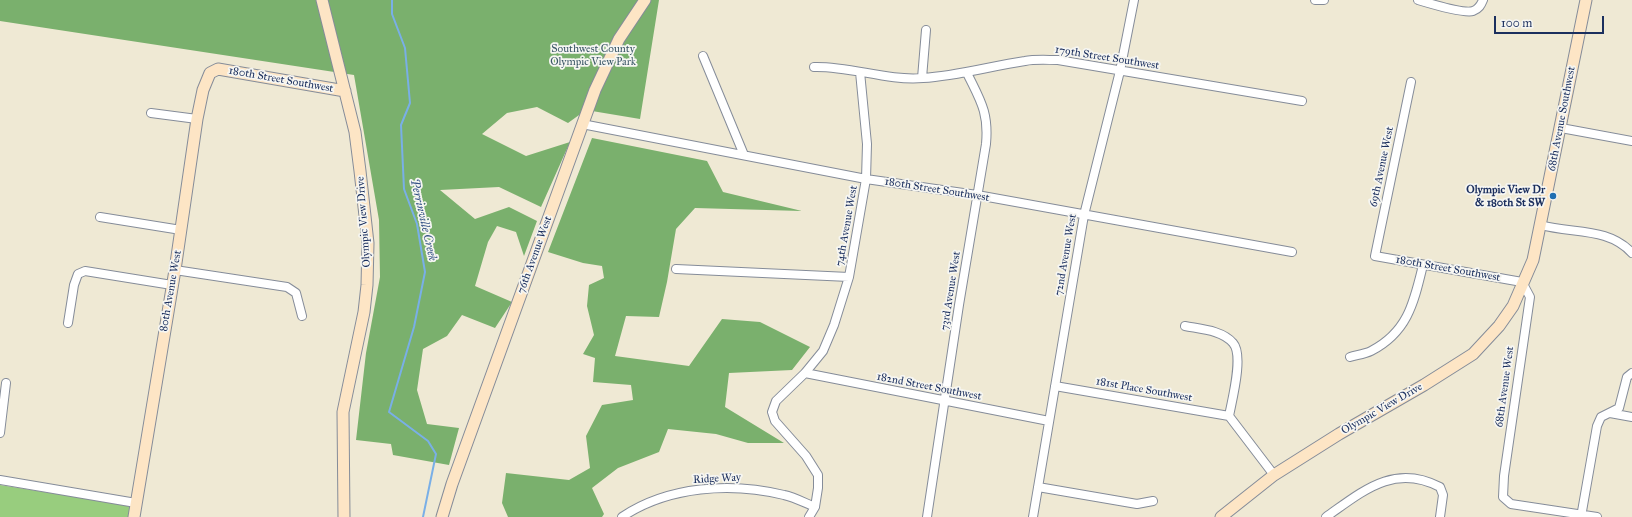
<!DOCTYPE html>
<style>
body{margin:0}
#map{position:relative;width:1632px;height:517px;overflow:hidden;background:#efe9d4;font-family:"IM FELL Great Primer",serif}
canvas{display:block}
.scale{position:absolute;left:1494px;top:16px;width:110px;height:18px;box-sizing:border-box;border:2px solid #1b2f5e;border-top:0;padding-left:5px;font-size:12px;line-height:14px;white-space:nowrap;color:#1b2f5e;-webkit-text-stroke:3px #f6f6f2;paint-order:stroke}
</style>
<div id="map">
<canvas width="1632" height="517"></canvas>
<div class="scale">100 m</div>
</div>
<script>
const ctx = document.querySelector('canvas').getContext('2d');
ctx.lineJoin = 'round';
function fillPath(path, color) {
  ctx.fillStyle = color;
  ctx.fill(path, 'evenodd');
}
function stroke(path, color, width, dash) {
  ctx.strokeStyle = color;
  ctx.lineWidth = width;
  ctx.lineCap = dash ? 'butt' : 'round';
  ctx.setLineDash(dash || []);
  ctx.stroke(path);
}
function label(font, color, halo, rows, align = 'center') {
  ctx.font = font + ' "IM FELL Great Primer",serif';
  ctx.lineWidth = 3.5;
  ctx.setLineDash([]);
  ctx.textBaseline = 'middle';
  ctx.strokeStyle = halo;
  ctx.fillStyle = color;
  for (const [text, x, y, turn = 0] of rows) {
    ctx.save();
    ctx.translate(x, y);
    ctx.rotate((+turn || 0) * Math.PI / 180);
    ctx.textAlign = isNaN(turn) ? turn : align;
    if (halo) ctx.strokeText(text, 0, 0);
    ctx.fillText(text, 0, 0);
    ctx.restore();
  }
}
fillPath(new Path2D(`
 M 0,485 L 133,506 L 131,517 L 0,517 Z`), '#98cd7e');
fillPath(new Path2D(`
 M 0,0 L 659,0 L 640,119 L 586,110 L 568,123 L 537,107 L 507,113 L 482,134 L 526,156 L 570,142 L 541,207 L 499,187 L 440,190 L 475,219 L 509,207 L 537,221 L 524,256 L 516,232 L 497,226 L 488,242 L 475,286 L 512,302 L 495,328 L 462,315 L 447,336 L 423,349 L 417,390 L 427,424 L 459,428 L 449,465 L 393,455 L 391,444 L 356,440 L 366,353 L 380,277 L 379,220 L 354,75 L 0,21 Z
 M 592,138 L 707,161 L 723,192 L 802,211 L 695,208 L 676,229 L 667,282 L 659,317 L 626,316 L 615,356 L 689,366 L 722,319 L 760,322 L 810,347 L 792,370 L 729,373 L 725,407 L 784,443 L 748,443 L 716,434 L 668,429 L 659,452 L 618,468 L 592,488 L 604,514 L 602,517 L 508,517 L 502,503 L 506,473 L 569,480 L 590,468 L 586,436 L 602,405 L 633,400 L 631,385 L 593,382 L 595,358 L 583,354 L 594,335 L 587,306 L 589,285 L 604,278 L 602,266 L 583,263 L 548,252 Z`), '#7ab06d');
stroke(new Path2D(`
 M 392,0 L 392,14 L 405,48 L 410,103 L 401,125 L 404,189 L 417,224 L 425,272 L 414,327 L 389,412 L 428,441 L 436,454 L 423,517`), '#79afe7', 2);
const street = new Path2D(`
 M 1315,0 L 1324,0
 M 1418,0 C 1428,3 1464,14 1473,11 C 1479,9 1481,5 1483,0
 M 703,56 L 744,155
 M 814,67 C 851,66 886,81 923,78 C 957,76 991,66 1025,61 C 1035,59 1047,60 1058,60 L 1302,101
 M 922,78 L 926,30
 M 1411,82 L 1375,256 L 1522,282 L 1530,297 L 1504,476 L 1503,497 L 1511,504 L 1597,517
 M 151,113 L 197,119
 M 582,124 L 866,179 L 977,195 L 1292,252
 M 1561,128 L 1632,141
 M 100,217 L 181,230
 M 1541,225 C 1573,234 1608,227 1632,253
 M 676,269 L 849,277
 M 175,270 L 287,287 L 296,293 L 302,316
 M 68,323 L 74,285 L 78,274 L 85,271 L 172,285
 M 1185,326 C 1200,329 1222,330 1233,343 C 1244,355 1232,400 1229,416 L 1274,475
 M 1350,357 C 1357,355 1365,354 1371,351 C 1408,332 1414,302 1423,265
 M 805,373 L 1049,421
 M 1055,386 L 1229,416
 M 1610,413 L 1632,417
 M 0,433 L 6,383
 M 0,480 L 136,503
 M 1038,487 L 1137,504 L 1153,501
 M 622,517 C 668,486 731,482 784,495 C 794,497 805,503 815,507
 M 809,517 L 815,507 L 818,488 L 818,475 L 806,456 L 775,421 L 772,412 L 776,401 L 805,373 L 823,351 L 834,325 L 849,277 L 866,179 L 867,144 L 860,72
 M 927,517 L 959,305 L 986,144 C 989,112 980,100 967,73
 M 1033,517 L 1084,215 L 1120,71 L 1134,0
 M 1326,517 C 1363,491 1394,463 1440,487 L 1443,495 L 1440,517
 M 1581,517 L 1597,426 L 1601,417 L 1619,408 L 1627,377 L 1632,373`);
const secondary = new Path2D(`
 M 322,0 L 355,132 L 360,171 L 368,243 L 367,285 L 364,312 L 343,412 L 344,517
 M 134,517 L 175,270 L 197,119 L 203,90 L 210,73 L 218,69 L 345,91
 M 442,517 L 452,484 L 595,90 L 619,39 L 645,0
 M 1221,517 L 1274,475 L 1339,434 L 1424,385 L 1473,354 L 1499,326 L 1513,306 L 1533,260 L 1586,0`);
stroke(street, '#858c99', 10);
stroke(secondary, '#858c99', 13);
stroke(street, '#fff', 8);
stroke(secondary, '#fde5c5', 11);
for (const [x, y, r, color] of [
 [1553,196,4,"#1f6fb2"]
]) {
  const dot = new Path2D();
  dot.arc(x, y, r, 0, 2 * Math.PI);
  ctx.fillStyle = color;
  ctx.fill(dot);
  stroke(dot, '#f6f6f2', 1.5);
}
label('11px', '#3a5666', '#f6f6f2', [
 ["Southwest County",593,49],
 ["Olympic View Park",593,62]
]);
label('11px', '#1b2f5e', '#f6f6f2', [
 ["179th Street Southwest",1107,58,9],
 ["180th Street Southwest",281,80,10],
 ["68th Avenue Southwest",1562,119,-79],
 ["69th Avenue West",1382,167,-78],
 ["180th Street Southwest",937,190,9],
 ["Olympic View Drive",364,222,-94],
 ["74th Avenue West",847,226,-80],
 ["76th Avenue West",535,255,-70],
 ["72nd Avenue West",1066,255,-80],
 ["180th Street Southwest",1448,269,10],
 ["80th Avenue West",171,291,-80],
 ["73rd Avenue West",951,291,-81],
 ["182nd Street Southwest",929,387,11],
 ["68th Avenue West",1505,387,-82],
 ["181st Place Southwest",1144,390,10],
 ["Olympic View Drive",1382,409,-30],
 ["Ridge Way",717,479,-3]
]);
label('bold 11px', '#1b2f5e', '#f6f6f2', [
 ["Olympic View Dr",1545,190],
 ["& 180th St SW",1545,203]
], 'right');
label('italic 12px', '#375587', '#f6f6f2', [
 ["Perrinville Creek",423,220,77]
]);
</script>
